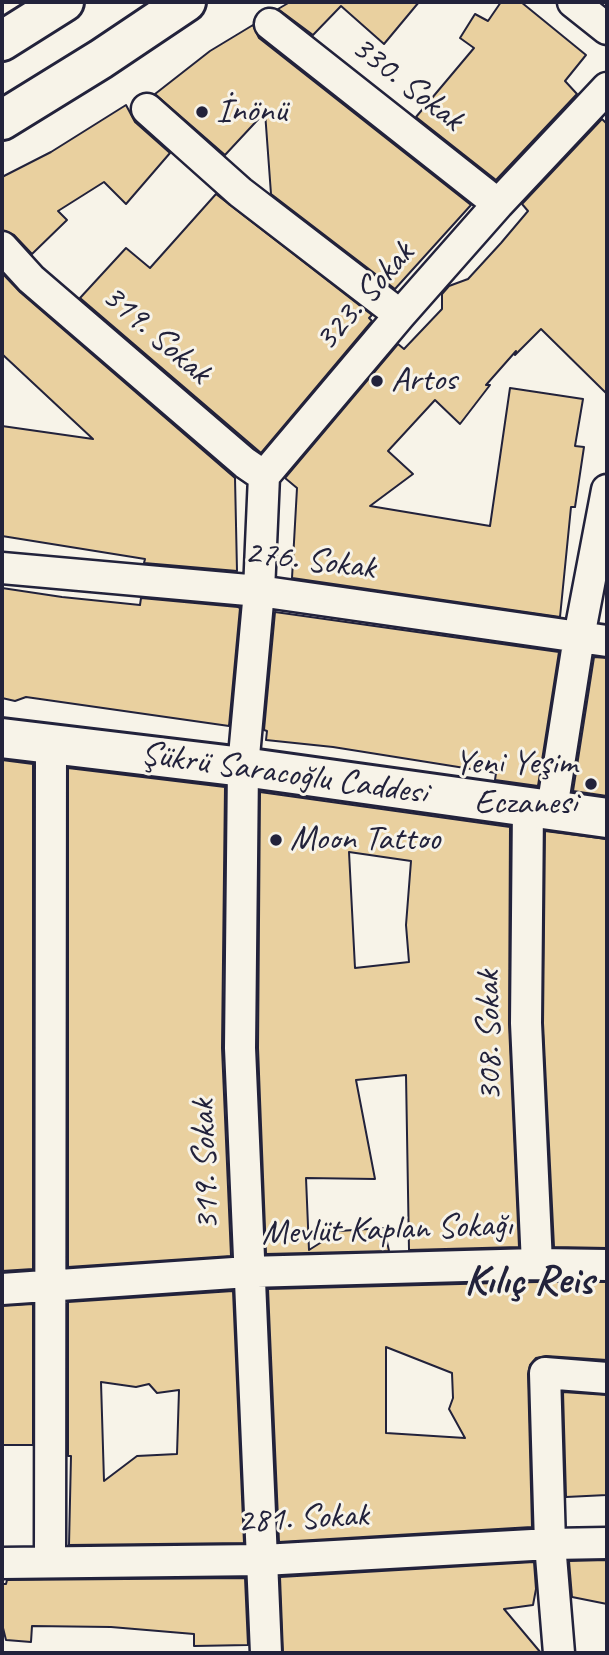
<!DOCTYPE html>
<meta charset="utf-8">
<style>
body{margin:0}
#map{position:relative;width:609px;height:1655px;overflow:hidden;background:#f7f3e8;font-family:Caveat,sans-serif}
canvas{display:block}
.frame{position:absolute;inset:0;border:4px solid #22223b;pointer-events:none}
</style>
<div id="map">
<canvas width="609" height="1655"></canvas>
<div class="frame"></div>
</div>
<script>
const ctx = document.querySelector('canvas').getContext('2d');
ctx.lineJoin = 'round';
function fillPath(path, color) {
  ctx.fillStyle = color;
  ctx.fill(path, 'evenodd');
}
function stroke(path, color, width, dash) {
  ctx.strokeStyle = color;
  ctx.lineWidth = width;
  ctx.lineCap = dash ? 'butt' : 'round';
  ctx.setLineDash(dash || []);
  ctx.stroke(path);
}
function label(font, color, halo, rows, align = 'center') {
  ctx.font = font + ' Caveat,sans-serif';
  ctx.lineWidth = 6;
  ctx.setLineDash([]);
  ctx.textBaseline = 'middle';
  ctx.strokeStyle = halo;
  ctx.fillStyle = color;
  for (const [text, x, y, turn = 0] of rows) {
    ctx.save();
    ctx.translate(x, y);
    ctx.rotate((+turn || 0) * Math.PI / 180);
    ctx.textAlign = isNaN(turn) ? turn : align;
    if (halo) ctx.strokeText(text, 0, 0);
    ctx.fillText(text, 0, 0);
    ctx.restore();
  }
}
const building = new Path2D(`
 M 290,2 L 419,2 L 384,44 L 341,6 L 313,35 L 278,9 Z
 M 501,2 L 521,2 L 586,55 L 565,81 L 577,94 L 496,180 L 416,117 L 474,48 L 460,38 L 475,14 L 488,21 Z
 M 253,25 L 259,38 L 471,205 L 395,289 L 271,194 L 265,112 L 225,155 L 155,94 L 210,51 Z
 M 126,105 L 135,122 L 170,153 L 126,204 L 104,182 L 58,211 L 67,220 L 32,254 L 14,235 L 2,230 L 2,177 L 51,152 Z
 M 602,119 L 607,124 L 607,394 L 541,329 L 515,355 L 516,351 L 486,385 L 490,385 L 460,424 L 435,400 L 388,451 L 413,474 L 370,506 L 490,526 L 510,388 L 583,399 L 575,446 L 584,447 L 575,507 L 571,507 L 560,617 L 292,578 L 297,488 L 285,478 L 398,344 L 404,349 L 442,309 L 442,294 L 449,286 L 468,279 L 501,243 L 528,211 L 522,204 Z
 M 216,194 L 372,315 L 369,318 L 372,321 L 261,453 L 80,298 L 126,248 L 150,268 Z
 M 2,273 L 20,292 L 235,478 L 237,571 L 144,563 L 145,559 L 2,536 L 2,426 L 93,439 L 2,354 Z
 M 2,588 L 62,597 L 140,605 L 141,598 L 238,607 L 240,608 L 229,726 L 26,697 L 15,701 L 2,698 Z
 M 275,612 L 559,652 L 538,786 L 495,780 L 496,773 L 333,747 L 266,740 L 267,731 L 264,730 Z
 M 594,657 L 607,658 L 607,796 L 573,791 Z
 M 2,760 L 33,764 L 33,1269 L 2,1271 Z
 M 68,768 L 225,787 L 222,1048 L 231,1256 L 68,1267 Z
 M 260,792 L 510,827 L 509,1024 L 519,1247 L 409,1250 L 406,1075 L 356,1080 L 375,1179 L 306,1178 L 309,1250 L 339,1231 L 384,1228 L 389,1251 L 266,1254 L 258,1048 ZM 349,852 L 411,861 L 406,925 L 409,962 L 355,968 Z
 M 545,831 L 607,839 L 607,1248 L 554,1247 L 543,1023 Z
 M 537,1282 L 607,1282 L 607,1360 L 546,1356 L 536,1358 L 530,1365 L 528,1374 L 532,1527 L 279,1542 L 268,1289 ZM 386,1347 L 452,1373 L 453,1398 L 449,1409 L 465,1438 L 386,1433 Z
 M 233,1291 L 244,1543 L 69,1545 L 71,1456 L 68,1456 L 68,1302 ZM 101,1382 L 136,1387 L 149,1384 L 157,1393 L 179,1390 L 177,1454 L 137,1456 L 104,1481 Z
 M 33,1304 L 33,1445 L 2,1445 L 2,1306 Z
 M 563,1392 L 607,1395 L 607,1495 L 566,1497 Z
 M 607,1560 L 607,1604 L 572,1597 L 569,1561 Z
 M 534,1562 L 536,1589 L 533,1605 L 504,1609 L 541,1653 L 283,1653 L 280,1577 Z
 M 245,1578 L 248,1645 L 194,1646 L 194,1634 L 111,1627 L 32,1626 L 31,1642 L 6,1640 L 2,1624 L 2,1584 L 6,1584 L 7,1580 Z`);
fillPath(building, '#e9d09f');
stroke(building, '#22223b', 2);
const street = new Path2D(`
 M 573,2 L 607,29
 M 270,24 L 498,204
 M 147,109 L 240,192 L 400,315
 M 2,247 L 31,279 L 245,463 L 264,476
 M 2,568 L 259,591 L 607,641
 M 528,807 L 526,1023 L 537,1264
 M 552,809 L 579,637 L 607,490
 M 2,1289 L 248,1272 L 537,1264 L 607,1265
 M 50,1562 L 51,744
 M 2,1563 L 263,1560 L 550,1544 L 607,1543
 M 266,1653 L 240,1048 L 243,767 L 259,591 L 264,476 L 400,315 L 498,204 L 607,88
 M 559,1653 L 550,1544 L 545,1373 L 607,1378`);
const secondary = new Path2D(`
 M 2,738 L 243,767 L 607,818`);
const primary = new Path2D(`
 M 2,41 L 64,2
 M 2,120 L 101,59 L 186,2`);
stroke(street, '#22223b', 35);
stroke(secondary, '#22223b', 44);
stroke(primary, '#22223b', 44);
stroke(street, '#f7f3e8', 30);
stroke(secondary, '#f7f3e8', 38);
stroke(primary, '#f7f3e8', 38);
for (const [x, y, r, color] of [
 [202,112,7,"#22223b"],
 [377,381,7,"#22223b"],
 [591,784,7,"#22223b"],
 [276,840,7,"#22223b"]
]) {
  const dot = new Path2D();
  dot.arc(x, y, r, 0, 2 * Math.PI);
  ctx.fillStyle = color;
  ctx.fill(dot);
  stroke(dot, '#f7f3e8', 2.5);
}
label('35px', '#22223b', '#f7f3e8', [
 ["330. Sokak",407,84,38],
 ["323. Sokak",365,297,-49],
 ["319. Sokak",156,335,41],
 ["276. Sokak",310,561,7],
 ["Şükrü Saracoğlu Caddesi",284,774,8],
 ["308. Sokak",490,1036,-91],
 ["319. Sokak",206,1165,-92],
 ["Mevlüt Kaplan Sokağı",387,1230,-2],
 ["281. Sokak",303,1519,-3]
]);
label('35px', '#22223b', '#f7f3e8', [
 ["İnönü",216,112],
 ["Artos",391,381],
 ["Yeni Yeşim",577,764,"right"],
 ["Eczanesi",577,804,"right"],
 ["Moon Tattoo",290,840]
], 'left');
label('bold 42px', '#22223b', '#f7f3e8', [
 ["Kılıç Reis",529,1282]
]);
</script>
